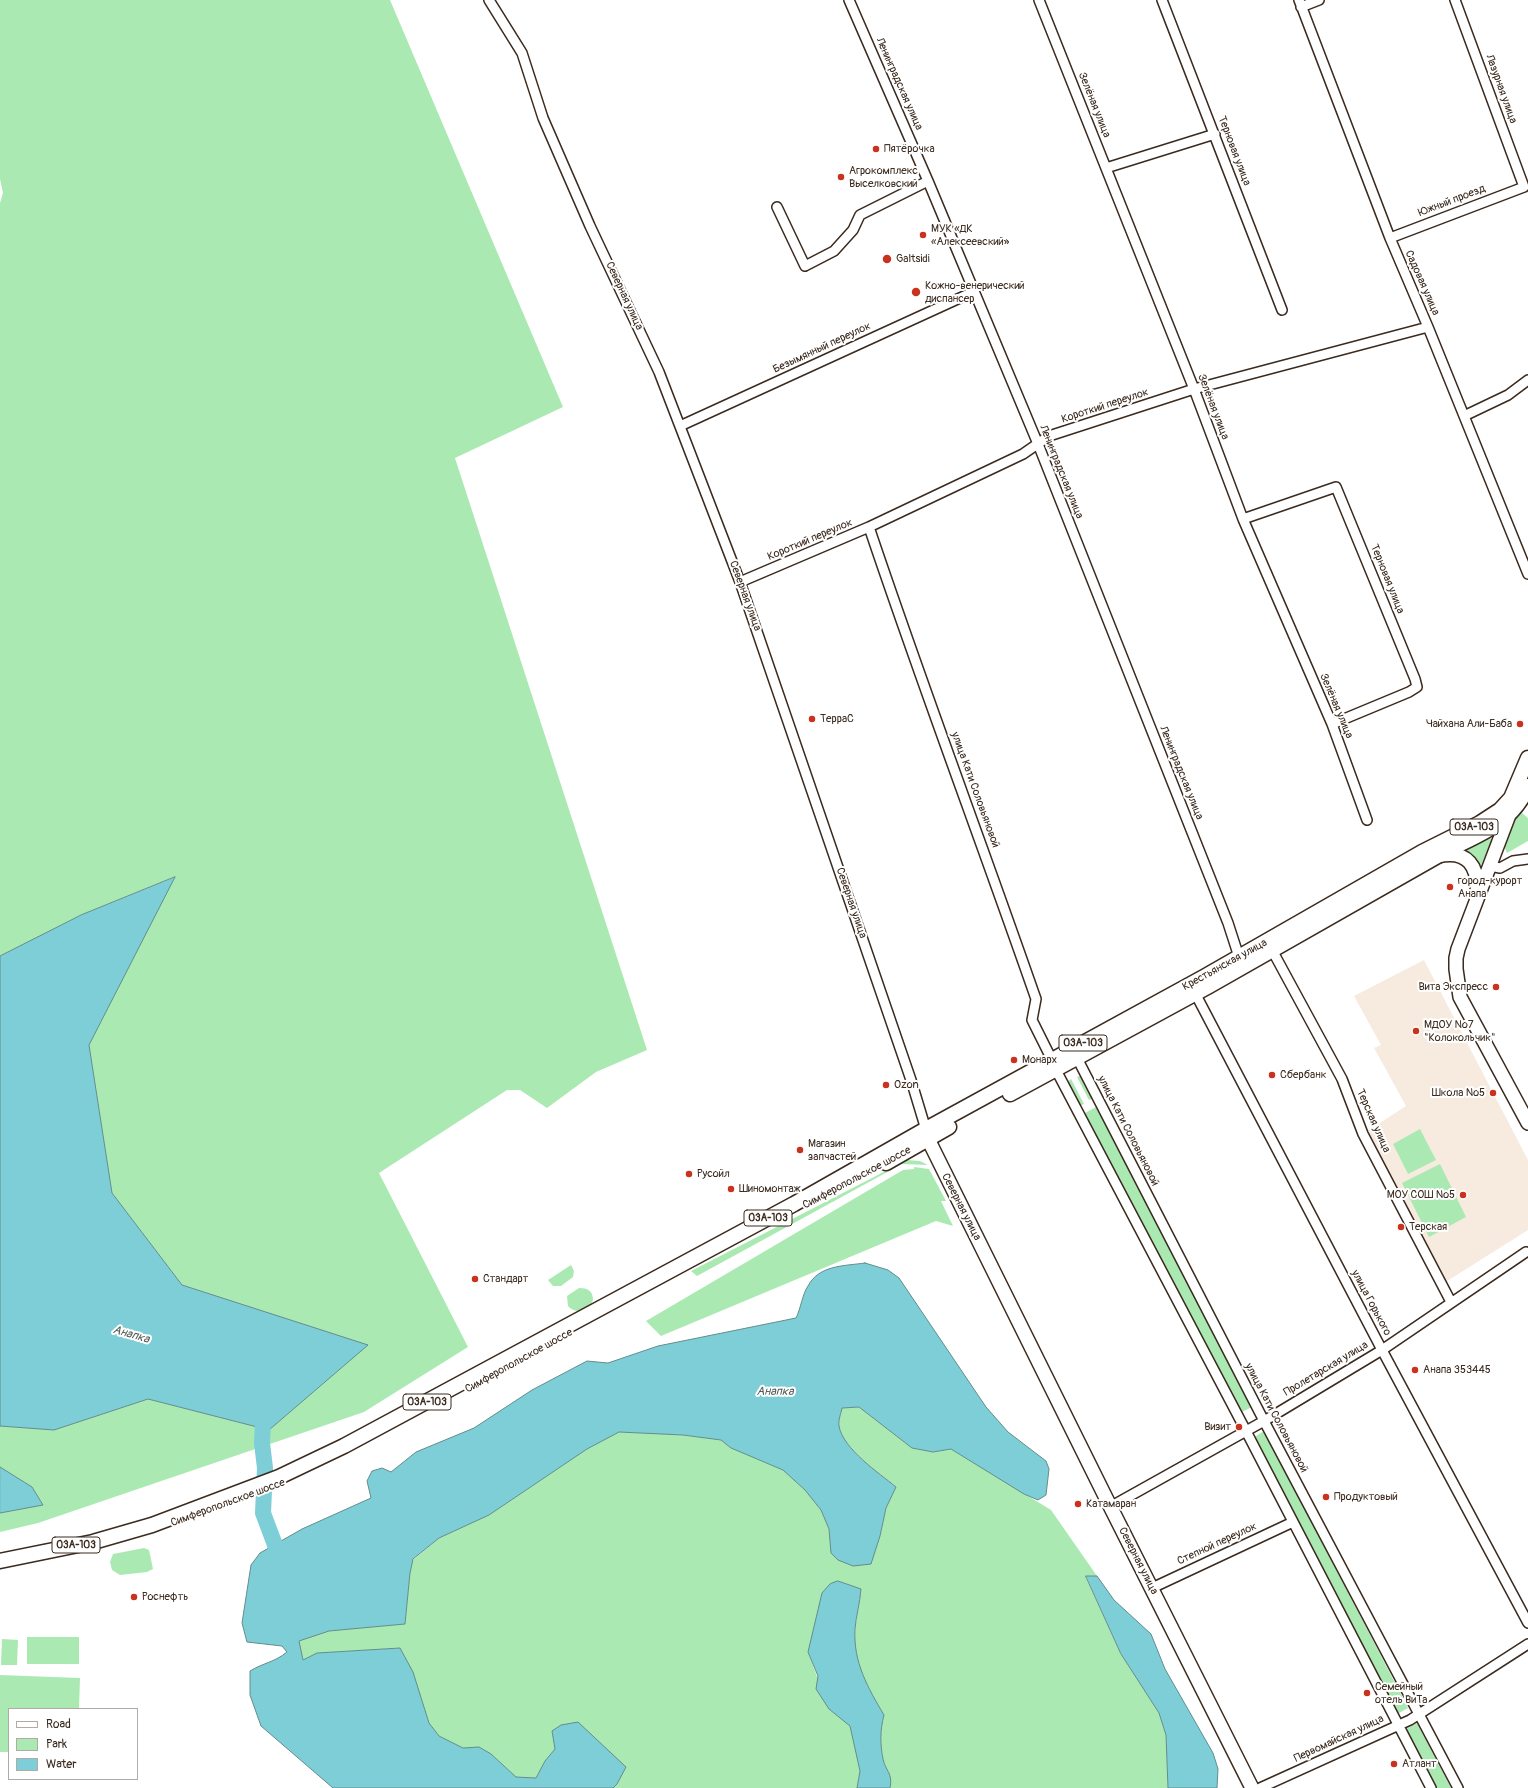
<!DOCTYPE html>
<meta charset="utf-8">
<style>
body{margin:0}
#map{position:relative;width:1528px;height:1788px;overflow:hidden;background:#fff;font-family:Pangolin,sans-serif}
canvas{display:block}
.legend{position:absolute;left:8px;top:1708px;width:130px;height:72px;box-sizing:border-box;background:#fff;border:1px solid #b1aaa5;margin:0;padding:5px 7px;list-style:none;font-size:12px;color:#3b2a1e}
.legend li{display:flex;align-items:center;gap:8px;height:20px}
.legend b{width:20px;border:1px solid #b1aaa5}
</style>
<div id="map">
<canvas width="1528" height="1788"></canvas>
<ul class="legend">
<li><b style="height:5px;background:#fff"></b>Road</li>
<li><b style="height:11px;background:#aaeab2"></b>Park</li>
<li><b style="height:11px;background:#7dced6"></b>Water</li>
</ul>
</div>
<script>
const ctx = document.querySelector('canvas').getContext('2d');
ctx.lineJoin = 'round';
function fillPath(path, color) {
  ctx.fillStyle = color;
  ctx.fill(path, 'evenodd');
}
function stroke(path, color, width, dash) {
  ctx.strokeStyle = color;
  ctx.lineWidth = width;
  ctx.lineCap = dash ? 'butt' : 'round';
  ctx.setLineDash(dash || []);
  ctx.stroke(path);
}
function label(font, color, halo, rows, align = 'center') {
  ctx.font = font + ' Pangolin,sans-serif';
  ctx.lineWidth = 4;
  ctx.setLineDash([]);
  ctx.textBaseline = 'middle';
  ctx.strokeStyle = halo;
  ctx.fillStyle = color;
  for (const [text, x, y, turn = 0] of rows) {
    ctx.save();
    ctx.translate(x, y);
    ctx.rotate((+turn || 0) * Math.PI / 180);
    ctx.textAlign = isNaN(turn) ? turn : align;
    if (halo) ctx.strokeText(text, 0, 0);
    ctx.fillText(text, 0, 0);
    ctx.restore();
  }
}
fillPath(new Path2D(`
 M 1424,960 L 1528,1160 L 1528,1230 L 1444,1283 L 1366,1132 L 1406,1106 L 1374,1048 L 1381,1045 L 1354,996 Z`), '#f7eadf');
fillPath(new Path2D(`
 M 0,0 L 390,0 L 563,407 L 455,458 L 647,1050 L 596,1072 L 547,1108 L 520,1090 L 507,1090 L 379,1173 L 468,1347 L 364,1412 L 38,1523 L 0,1532 L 0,1513 L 43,1505 L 32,1487 L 0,1467 L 0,1426 L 54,1430 L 148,1399 L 269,1430 L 367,1345 L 182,1285 L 112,1193 L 89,1045 L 174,877 L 81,915 L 0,956 L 0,203 L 3,193 L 0,179 Z
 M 1522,813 L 1528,818 L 1528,841 L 1507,853 L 1504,846 L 1516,817 Z
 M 1487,838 L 1490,838 L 1492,840 L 1481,865 L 1478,866 L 1464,851 L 1465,848 Z
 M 1082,1075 L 1094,1098 L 1089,1100 L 1077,1077 Z
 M 1071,1079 L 1084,1104 L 1080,1106 L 1067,1082 Z
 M 1098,1106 L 1254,1406 L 1240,1413 L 1083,1114 Z
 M 1420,1129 L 1436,1160 L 1408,1174 L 1393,1144 Z
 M 907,1160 L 920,1161 L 928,1165 L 902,1164 L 697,1276 L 691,1271 Z
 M 1440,1164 L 1466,1217 L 1429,1237 L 1402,1183 Z
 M 914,1167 L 929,1169 L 946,1201 L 941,1201 L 953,1226 L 936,1221 L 661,1336 L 646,1321 L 903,1170 L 914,1169 Z
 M 571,1265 L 574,1271 L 573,1277 L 561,1286 L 553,1286 L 548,1280 Z
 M 579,1288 C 588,1288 593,1291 593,1300 C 589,1311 576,1315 568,1306 L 567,1296 Z
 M 859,1407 L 912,1448 L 933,1452 L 951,1449 L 1051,1510 L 1097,1576 L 1086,1577 L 1121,1654 L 1159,1713 L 1166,1735 L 1168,1788 L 890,1788 C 893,1773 886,1772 883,1759 C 880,1744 880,1730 884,1715 C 874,1698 857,1671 855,1651 C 853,1630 859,1610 861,1589 L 808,1652 L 829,1709 L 850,1725 L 860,1771 L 857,1788 L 613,1788 L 617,1784 L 555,1749 L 545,1761 L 536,1778 L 516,1777 L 491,1754 L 479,1748 L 463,1748 L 439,1736 L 429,1723 L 422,1701 L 400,1648 L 317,1653 L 303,1660 L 298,1641 L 329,1631 L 405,1624 L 410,1573 L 413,1560 L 439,1538 L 489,1515 L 587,1449 L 618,1432 L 683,1435 L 721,1440 L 731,1448 L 783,1470 L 805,1490 L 821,1510 L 829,1529 L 831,1553 L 838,1560 L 880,1536 L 886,1508 L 896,1487 C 879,1473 843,1449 839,1426 C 838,1421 841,1413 842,1408 Z
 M 1264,1431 L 1408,1708 L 1397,1714 L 1253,1438 Z
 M 144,1548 L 149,1550 L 153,1569 L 147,1572 L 120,1575 L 112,1570 L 110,1562 L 113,1554 Z
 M 27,1637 L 79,1637 L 79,1664 L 27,1664 Z
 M 2,1639 L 18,1640 L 17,1665 L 1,1665 Z
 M 0,1675 L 80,1678 L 79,1709 L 9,1709 L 9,1752 L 0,1752 Z
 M 1417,1723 L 1451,1788 L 1437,1788 L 1406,1729 Z`), '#aaeab2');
const water = new Path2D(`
 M 175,877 L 89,1045 L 112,1193 L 182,1285 L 368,1345 L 269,1430 L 148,1399 L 54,1430 L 0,1426 L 0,956 L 81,915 Z
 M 865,1263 L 888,1270 L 899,1278 L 986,1407 L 1008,1432 L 1046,1461 L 1049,1469 L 1046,1495 L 1038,1500 L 1024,1494 L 951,1449 L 933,1452 L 912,1448 L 859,1407 L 842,1408 C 841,1413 838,1421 839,1426 C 843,1449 879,1473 896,1487 L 886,1508 L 880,1536 L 871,1564 L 853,1566 L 838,1560 L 831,1553 L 829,1529 L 821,1510 L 805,1490 L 783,1470 L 731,1448 L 721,1440 L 683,1435 L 619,1432 L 587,1449 L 489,1515 L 439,1538 L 413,1559 L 410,1573 L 405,1624 L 329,1631 L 299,1641 L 303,1660 L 317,1653 L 400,1648 L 413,1672 L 429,1723 L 439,1736 L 463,1748 L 479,1747 L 491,1754 L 516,1777 L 536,1778 L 545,1761 L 555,1749 L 552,1731 L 561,1725 L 578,1722 L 626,1767 L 617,1784 L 613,1788 L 333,1788 L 261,1726 L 250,1695 L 250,1671 C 263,1663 275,1662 287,1652 L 282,1646 L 247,1642 L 242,1623 L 251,1565 L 260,1553 L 302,1529 L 371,1498 L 367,1481 L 372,1471 L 382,1468 L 391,1472 L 416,1452 L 474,1428 L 532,1390 L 587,1361 L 608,1363 L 658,1346 L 796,1318 C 801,1308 802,1295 808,1286 C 819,1265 844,1266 865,1263 Z
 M 0,1467 L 32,1487 L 43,1505 L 0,1513 Z
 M 1086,1576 L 1097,1576 L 1114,1600 L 1151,1634 L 1165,1669 L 1213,1753 L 1218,1769 L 1217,1788 L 1168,1788 L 1166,1735 L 1159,1713 L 1121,1654 Z
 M 838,1581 L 861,1589 C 860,1603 856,1616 855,1629 C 853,1662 868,1688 884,1715 C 880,1730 880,1744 883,1759 C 886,1772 893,1773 890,1788 L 857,1788 L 860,1771 L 850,1726 L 829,1709 L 816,1689 L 818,1676 L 808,1652 L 822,1593 L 830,1584 Z`);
fillPath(water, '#7dced6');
stroke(water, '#638c8c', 1);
stroke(new Path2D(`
 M 261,1408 L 263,1422 L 262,1443 L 265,1468 L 263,1513 L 275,1545 L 279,1566`), '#7dced6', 16);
const street = new Path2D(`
 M 489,0 L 522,53 L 543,118 L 590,226 L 659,372 L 740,582 L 911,1080 L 927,1133
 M 849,0 L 928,181 L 1038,444 L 1228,923 L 1239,957
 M 1039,0 L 1194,389 L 1243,519 L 1332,724 L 1367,820
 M 1162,0 L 1282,310
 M 1299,0 L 1390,238 L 1428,327 L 1528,574
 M 1301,7 L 1319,0
 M 1106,168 L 1215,134
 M 777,207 L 805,266 L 834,251 L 853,230 L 860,215 L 928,181
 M 1390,238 L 1524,187 L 1455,0
 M 1464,416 L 1508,395 L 1528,380
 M 680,426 L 973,292
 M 1243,519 L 1336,487 L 1415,679 L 1417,687 L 1409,692 L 1332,724
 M 869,527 C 922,685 981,841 1036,999 L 1032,1020 L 1052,1060
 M 740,582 L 869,527 L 1023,454 L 1049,436 L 1194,389 L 1428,327
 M 1490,866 L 1500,868 L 1513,861 L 1528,859
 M 1272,950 L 1342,1079 L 1363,1134 L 1451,1302
 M 1195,993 L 1382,1350 L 1528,1623
 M 1077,1058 L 1264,1421 L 1458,1788
 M 1056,1070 L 1246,1431 L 1431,1788
 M 1110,1507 L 1264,1421 L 1382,1350 L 1526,1252
 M 1152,1588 L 1293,1522
 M 1260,1788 L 1410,1720 L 1528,1644`);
const secondary = new Path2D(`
 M 1509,815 L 1458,949 L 1456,958 L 1456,969 L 1460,997 L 1528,1123
 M 1438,856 C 1468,849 1479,867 1477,894
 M 928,1139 L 1106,1498 L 1252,1788`);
const primary = new Path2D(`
 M 1010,1094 L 1209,986 L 1450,849 C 1482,834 1514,821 1528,786
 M 886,1163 L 949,1127
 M 0,1561 L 93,1542 L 152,1525 L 279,1477 L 344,1446 L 794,1204 L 926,1129 L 1204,977 L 1422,852 L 1480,823 L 1500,810 L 1511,798 L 1528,758`);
stroke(street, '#3b2a1e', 12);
stroke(secondary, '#3b2a1e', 16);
stroke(primary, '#3b2a1e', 17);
stroke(street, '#fff', 9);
stroke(secondary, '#fff', 13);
stroke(primary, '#fff', 14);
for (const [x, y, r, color] of [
 [876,149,4,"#c8321e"],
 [841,177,4,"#c8321e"],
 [923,235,4,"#c8321e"],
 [887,259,5,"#c8321e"],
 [916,292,5,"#c8321e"],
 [812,719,4,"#c8321e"],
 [1520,724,4,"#c8321e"],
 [1450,887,4,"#c8321e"],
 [1496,987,4,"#c8321e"],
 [1416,1031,4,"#c8321e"],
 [1014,1060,4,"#c8321e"],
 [1272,1075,4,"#c8321e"],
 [886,1085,4,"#c8321e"],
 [1493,1093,4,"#c8321e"],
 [800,1150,4,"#c8321e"],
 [689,1174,4,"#c8321e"],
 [731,1189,4,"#c8321e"],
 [1463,1195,4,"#c8321e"],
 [1401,1227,4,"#c8321e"],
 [475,1279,4,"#c8321e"],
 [1415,1370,4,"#c8321e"],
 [1239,1427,4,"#c8321e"],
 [1326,1497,4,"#c8321e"],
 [1078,1504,4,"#c8321e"],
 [134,1597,4,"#c8321e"],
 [1367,1693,4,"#c8321e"],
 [1394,1764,4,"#c8321e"]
]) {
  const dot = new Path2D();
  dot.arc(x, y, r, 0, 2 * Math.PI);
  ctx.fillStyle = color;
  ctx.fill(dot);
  stroke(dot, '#fff', 1.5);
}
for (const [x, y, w] of [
 [1474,827,48],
 [1083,1043,48],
 [768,1218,48],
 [427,1402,48],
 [76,1545,48]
]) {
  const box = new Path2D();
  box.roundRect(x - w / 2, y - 8, w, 16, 3);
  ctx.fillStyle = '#fff';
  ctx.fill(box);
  stroke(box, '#3b2a1e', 1);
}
label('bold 10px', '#3b2a1e', null, [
 ["03А-103",1474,827],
 ["03А-103",1083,1043],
 ["03А-103",768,1218],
 ["03А-103",427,1402],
 ["03А-103",76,1545]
]);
label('11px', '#3b2a1e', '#fff', [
 ["Ленинградская улица",899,84,66],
 ["Лазурная улица",1501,89,70],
 ["Зелёная улица",1094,105,68],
 ["Терновая улица",1234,151,69],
 ["Южный проезд",1452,201,-21],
 ["Садовая улица",1422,283,66],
 ["Северная улица",624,296,65],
 ["Безымянный переулок",822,348,-25],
 ["Короткий переулок",1105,406,-18],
 ["Зелёная улица",1213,407,69],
 ["Ленинградская улица",1061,472,68],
 ["Короткий переулок",810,540,-23],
 ["Терновая улица",1387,579,68],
 ["Северная улица",745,596,70],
 ["Зелёная улица",1336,706,67],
 ["Ленинградская улица",1181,773,68],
 ["улица Кати Соловьяновой",975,790,70],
 ["Северная улица",851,903,71],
 ["Крестьянская улица",1225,965,-29],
 ["Терская улица",1373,1121,66],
 ["улица Кати Соловьяновой",1128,1131,63],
 ["Симферопольское шоссе",857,1178,-28],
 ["Северная улица",961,1207,63],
 ["улица Горького",1371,1303,62],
 ["Симферопольское шоссе",519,1361,-29],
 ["Пролетарская улица",1326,1369,-31],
 ["улица Кати Соловьяновой",1276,1418,62],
 ["Симферопольское шоссе",228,1503,-20],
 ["Степной переулок",1217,1544,-25],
 ["Северная улица",1138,1561,63],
 ["Первомайская улица",1339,1739,-25]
]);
label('11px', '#3b2a1e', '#fff', [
 ["Пятёрочка",884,149],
 ["Агрокомплекс",849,171],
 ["Выселковский",849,184],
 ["МУК «ДК",931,229],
 ["«Алексеевский»",931,242],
 ["Galtsidi",896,259],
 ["Кожно-венерический",925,286],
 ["диспансер",925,299],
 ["ТерраС",820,719],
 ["Чайхана Али-Баба",1512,724,"right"],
 ["город-курорт",1458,881],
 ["Анапа",1458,894],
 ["Вита Экспресс",1488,987,"right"],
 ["МДОУ №7",1424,1025],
 ["\"Колокольчик\"",1424,1038],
 ["Монарх",1022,1060],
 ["Сбербанк",1280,1075],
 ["Ozon",894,1085],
 ["Школа №5",1485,1093,"right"],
 ["Магазин",808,1144],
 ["запчастей",808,1157],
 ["Русойл",697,1174],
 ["Шиномонтаж",739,1189],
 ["МОУ СОШ №5",1455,1195,"right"],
 ["Терская",1409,1227],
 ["Стандарт",483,1279],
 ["Анапа 353445",1423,1370],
 ["Визит",1231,1427,"right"],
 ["Продуктовый",1334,1497],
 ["Катамаран",1086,1504],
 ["Роснефть",142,1597],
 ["Семейный",1375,1687],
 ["отель ВиТа",1375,1700],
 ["Атлант",1402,1764]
], 'left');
label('italic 12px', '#4f5b55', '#fff', [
 ["Анапка",131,1335,16],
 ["Анапка",775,1392]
]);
</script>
